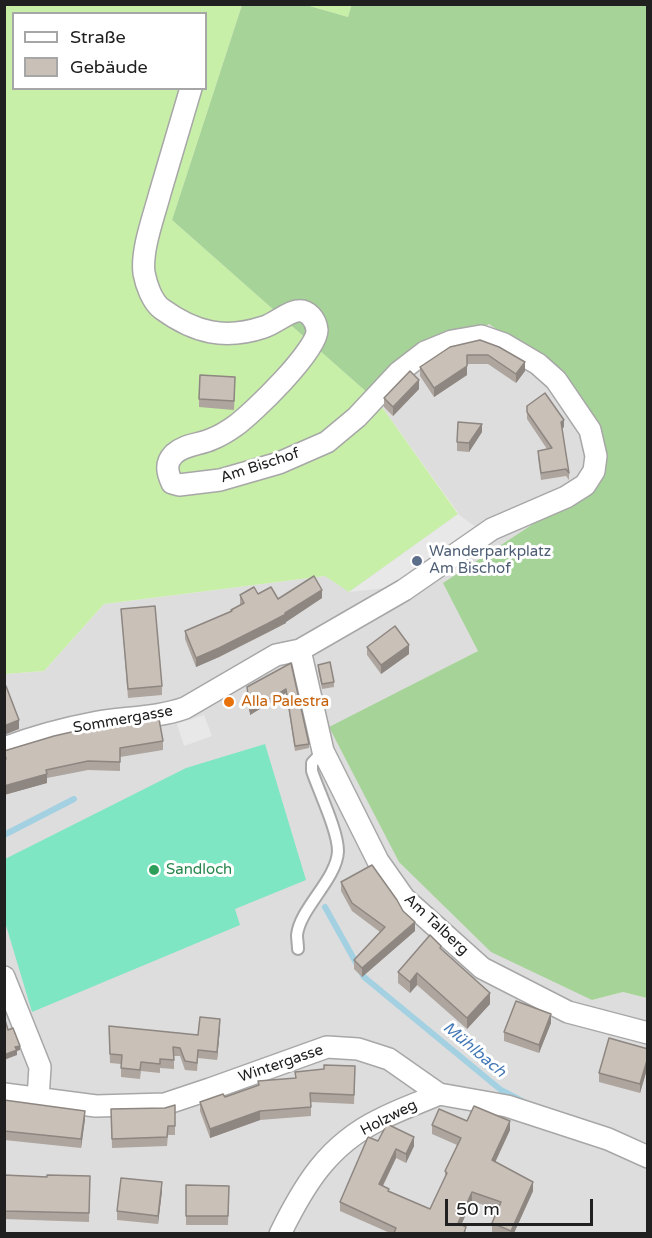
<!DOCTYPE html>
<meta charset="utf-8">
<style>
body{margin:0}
#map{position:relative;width:652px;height:1238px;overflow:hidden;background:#f1eee5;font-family:"Varela Round",sans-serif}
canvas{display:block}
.frame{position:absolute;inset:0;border:6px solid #202020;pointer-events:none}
.legend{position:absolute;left:12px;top:12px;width:195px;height:78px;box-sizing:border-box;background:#fff;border:2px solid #a6a6a6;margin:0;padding:8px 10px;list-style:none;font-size:18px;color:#202020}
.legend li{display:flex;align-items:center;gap:12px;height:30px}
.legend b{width:30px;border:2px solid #a6a6a6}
.scale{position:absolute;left:445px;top:1199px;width:148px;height:27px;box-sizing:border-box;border:3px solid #202020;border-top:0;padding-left:8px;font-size:18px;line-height:21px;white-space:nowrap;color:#202020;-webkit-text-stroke:4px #fff;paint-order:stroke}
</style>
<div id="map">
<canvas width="652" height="1238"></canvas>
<div class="frame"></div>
<ul class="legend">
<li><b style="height:8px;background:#fff"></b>Straße</li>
<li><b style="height:16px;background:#c9c0b8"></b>Gebäude</li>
</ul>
<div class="scale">50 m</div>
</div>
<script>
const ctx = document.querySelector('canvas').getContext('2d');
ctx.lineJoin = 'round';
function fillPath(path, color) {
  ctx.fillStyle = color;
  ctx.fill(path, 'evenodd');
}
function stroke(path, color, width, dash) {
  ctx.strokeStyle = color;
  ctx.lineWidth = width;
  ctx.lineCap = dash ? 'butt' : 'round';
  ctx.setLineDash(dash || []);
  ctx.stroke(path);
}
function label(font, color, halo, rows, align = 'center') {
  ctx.font = font + ' "Varela Round",sans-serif';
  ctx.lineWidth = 6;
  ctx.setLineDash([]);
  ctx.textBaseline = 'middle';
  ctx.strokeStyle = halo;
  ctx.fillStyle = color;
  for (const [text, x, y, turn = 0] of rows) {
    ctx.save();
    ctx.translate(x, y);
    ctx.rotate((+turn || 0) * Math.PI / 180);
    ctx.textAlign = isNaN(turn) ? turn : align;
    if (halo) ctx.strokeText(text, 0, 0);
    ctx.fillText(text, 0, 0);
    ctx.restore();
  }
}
fillPath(new Path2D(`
 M 489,324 L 544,363 L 590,446 L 585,490 L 478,651 L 329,728 L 592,1000 L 623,992 L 647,998 L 647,1233 L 5,1234 L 5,674 L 44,671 L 104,604 L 325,576 L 458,513 L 379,403 L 418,365 Z`), '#dedddd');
fillPath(new Path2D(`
 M 5,5 L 242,5 L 172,220 L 379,403 L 458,514 L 349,592 L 325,576 L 104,604 L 44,671 L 5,674 ZM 14,14 L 206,14 L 206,88 L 14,88 Z
 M 306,5 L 352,5 L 348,17 Z`), '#c8efa8');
fillPath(new Path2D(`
 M 352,4 L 647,5 L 647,998 L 623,992 L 592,1000 L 491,952 L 399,862 L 329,727 L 478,651 L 443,583 L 585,490 L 590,446 L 544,363 L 489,324 L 418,365 L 379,403 L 172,220 L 242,5 L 306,5 L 348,17 Z`), '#a6d397');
fillPath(new Path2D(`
 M 265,744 L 306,880 L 235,909 L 240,925 L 32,1012 L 5,922 L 5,859 L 186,768 Z`), '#7ee6c2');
fillPath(new Path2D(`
 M 458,514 L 488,536 L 396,587 L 349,592 Z
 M 204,715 L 212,736 L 184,746 L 177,724 Z`), '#e8e8e8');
stroke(new Path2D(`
 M 4,835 L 74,799
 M 325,907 L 364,977 L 501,1090 L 524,1102`), '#a3d1e2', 6);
const service = new Path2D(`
 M 298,949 C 298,944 297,939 297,935 C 300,908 337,879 338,851 C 338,831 319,792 312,771 L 312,763 L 323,751`);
const minor = new Path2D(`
 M 300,650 L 323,751 L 378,861 L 404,898 L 482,968 L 568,1012 L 648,1033
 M 4,748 C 35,736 66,728 98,722 C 127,717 157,718 185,708 L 276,655 L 300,650 L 404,590 L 492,529 L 566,497 L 585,485 L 594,471 L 596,456 L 590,430 L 556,380 L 538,364 L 504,344 L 481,336 L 452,341 L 425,352 L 399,372 L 357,417 L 327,442 L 279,463 L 220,480 L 179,485 L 172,483 C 167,472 165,463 174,454 C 185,444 199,445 212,439 C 220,436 228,431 235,426 C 252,414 318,350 317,330 C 316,320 308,309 297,311 C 288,312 274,324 264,327 C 225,340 195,333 162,309 C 152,302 146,284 144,273 C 141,250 154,216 160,193 C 170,158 181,123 191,88
 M 4,977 L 40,1067 L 38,1099
 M 4,1094 L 96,1106 L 165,1104 L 210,1089 L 327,1047 L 358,1049 L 389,1059 L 439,1094 L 507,1106 L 608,1139 L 648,1157
 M 280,1234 C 304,1185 328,1145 379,1120 C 398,1110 419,1103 439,1094`);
stroke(service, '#a7a7a7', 14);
stroke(minor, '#a7a7a7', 24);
stroke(service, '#fff', 10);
stroke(minor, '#fff', 21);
fillPath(new Path2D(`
 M 480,340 L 525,371 L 516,383 L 488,364 L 467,364 L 467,375 L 434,397 L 420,376 L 420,367 Z
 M 235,386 L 234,410 L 199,407 L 199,399 Z
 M 419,389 L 393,416 L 384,407 L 384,398 Z
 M 527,406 L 564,427 L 562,429 L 569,473 L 569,480 L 566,476 L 541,480 L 538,457 L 538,451 L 547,449 L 527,419 Z
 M 482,432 L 469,452 L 457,451 L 457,442 Z
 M 258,594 L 278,599 L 322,598 L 286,622 L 286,623 L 267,633 L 219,657 L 196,667 L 185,639 L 185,631 L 231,611 L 240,605 L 240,595 Z
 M 121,609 L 162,686 L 162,695 L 128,698 Z
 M 367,647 L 409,654 L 381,674 L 367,655 Z
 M 291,663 L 309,744 L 309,748 L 295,751 L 286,693 L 250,715 L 247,692 L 247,687 Z
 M 318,665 L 334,682 L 334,687 L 322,689 L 318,670 Z
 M 137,721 L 163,741 L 163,750 L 120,757 L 120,771 L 88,770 L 47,778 L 47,783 L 4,795 L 4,751 L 137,725 Z
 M 341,882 L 415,931 L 362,977 L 354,969 L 354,960 L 380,932 L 352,911 L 341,891 Z
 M 441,949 L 490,1004 L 467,1029 L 417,985 L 410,993 L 398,983 L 398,972 Z
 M 551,1023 L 539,1053 L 504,1041 L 504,1032 Z
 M 109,1026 L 198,1035 L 220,1028 L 217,1060 L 198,1058 L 197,1071 L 185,1070 L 180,1056 L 174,1056 L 174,1069 L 160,1068 L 160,1073 L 141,1071 L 140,1079 L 121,1077 L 121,1064 L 110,1063 Z
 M 648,1049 L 648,1066 L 640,1093 L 599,1082 L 599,1073 Z
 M 295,1072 L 355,1075 L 354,1104 L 311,1102 L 311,1116 L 260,1120 L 210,1138 L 200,1111 L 200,1102 L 225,1097 L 295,1078 Z
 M 4,1100 L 85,1119 L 81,1148 L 4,1140 Z
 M 175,1105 L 175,1135 L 168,1135 L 167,1146 L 112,1148 L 111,1109 L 165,1108 Z
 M 467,1121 L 510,1130 L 495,1162 L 533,1191 L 514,1233 L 496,1233 L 492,1232 L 492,1223 L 498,1210 L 472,1201 L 461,1225 L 466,1233 L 390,1233 L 340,1211 L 340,1202 L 378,1141 L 414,1146 L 406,1163 L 396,1158 L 383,1186 L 389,1191 L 430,1209 L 445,1178 L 445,1171 L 457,1145 L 432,1134 L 432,1125 Z
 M 4,1175 L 47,1177 L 90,1176 L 89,1222 L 4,1219 Z
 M 186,1185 L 229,1186 L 228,1225 L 186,1225 Z
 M 162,1191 L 158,1224 L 117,1220 L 117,1211 Z`), '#ada59e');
fillPath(new Path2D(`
 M 525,362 L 525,371 L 516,383 L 516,374 Z
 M 467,366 L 467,375 L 434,397 L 434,388 Z
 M 419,380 L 419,389 L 393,416 L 393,407 Z
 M 564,420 L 564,427 L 561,429 L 561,422 Z
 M 482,424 L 482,432 L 469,452 L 469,443 Z
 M 322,590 L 322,598 L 286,622 L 286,623 L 219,657 L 196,667 L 196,658 L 285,613 Z
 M 409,645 L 409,654 L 381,674 L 381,665 Z
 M 286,689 L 286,693 L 250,715 L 250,711 Z
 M 19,720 L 19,729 L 4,735 L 4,726 Z
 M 47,774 L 47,783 L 4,795 L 4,786 Z
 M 415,922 L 415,931 L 362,977 L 362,968 Z
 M 417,973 L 417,985 L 410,993 L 410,982 Z
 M 490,993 L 490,1004 L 467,1029 L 467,1018 Z
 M 551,1014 L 551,1023 L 539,1053 L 539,1045 Z
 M 220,1019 L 220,1028 L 217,1060 L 217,1052 Z
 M 20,1046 L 20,1050 L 17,1051 L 17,1055 L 4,1060 L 4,1055 L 15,1047 Z
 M 648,1057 L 648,1066 L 640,1093 L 640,1084 Z
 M 85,1111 L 85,1119 L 81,1148 L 81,1139 Z
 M 260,1111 L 260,1120 L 210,1138 L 210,1129 Z
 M 510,1121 L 510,1130 L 492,1169 L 492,1160 Z
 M 414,1137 L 414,1146 L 406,1163 L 406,1154 Z
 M 396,1149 L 396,1158 L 379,1193 L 379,1184 Z
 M 162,1182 L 162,1191 L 158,1224 L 158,1216 Z
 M 533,1182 L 533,1191 L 514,1233 L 511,1233 L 511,1231 Z
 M 472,1192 L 472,1201 L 458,1232 L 458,1223 Z`), '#8d8681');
const building = new Path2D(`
 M 480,340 L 499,347 L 525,362 L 516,374 L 488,355 L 467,355 L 467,366 L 434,388 L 420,367 L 450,347 Z
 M 410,371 L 419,380 L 393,407 L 384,398 Z
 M 200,375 L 235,377 L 234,401 L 199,399 Z
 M 545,393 L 564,420 L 561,422 L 569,473 L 566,469 L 541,473 L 538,451 L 552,448 L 527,412 L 527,406 Z
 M 458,422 L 482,424 L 469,443 L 457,442 Z
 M 314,576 L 322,590 L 285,613 L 286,614 L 267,624 L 219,648 L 196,658 L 185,631 L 232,611 L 231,610 L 244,603 L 240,595 L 254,587 L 258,594 L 271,587 L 278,599 Z
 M 155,606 L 162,686 L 128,689 L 121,609 Z
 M 395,626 L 409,645 L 381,665 L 367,647 Z
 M 330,662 L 334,682 L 322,684 L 318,665 Z
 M 291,663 L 309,744 L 295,746 L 286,689 L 250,711 L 247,687 Z
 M 6,686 L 19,720 L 4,726 L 4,687 Z
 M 159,719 L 163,741 L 120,748 L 120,762 L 88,761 L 46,770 L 47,774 L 4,786 L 4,760 L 6,759 L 4,751 L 54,736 L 89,728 L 109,724 L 138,725 L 137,721 Z
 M 372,865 L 397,900 L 403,911 L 415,922 L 362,968 L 354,960 L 385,927 L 352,903 L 341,882 Z
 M 430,935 L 441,946 L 440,948 L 490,993 L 467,1018 L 417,973 L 410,982 L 398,972 Z
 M 516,1001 L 551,1014 L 539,1045 L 504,1032 Z
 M 200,1017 L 220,1019 L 217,1052 L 198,1050 L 197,1063 L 185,1061 L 180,1048 L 173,1047 L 174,1060 L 160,1059 L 160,1064 L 141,1062 L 140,1070 L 121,1068 L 122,1055 L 110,1054 L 109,1026 L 198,1035 Z
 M 5,1020 L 8,1030 L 13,1028 L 20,1046 L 15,1047 L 17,1050 L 4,1055 Z
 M 609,1038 L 648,1049 L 648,1057 L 640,1084 L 599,1073 Z
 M 324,1065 L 355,1066 L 354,1095 L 310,1093 L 311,1107 L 260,1111 L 210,1129 L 200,1102 L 223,1094 L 225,1097 L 259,1085 L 258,1081 L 296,1078 L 295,1072 L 324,1069 Z
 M 4,1100 L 85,1111 L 81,1139 L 4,1131 Z
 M 175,1105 L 175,1126 L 168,1126 L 167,1137 L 112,1139 L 111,1109 L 165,1108 Z
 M 474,1106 L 510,1121 L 492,1160 L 533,1182 L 511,1231 L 492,1223 L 501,1202 L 472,1192 L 458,1223 L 466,1227 L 464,1233 L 394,1233 L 396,1228 L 340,1202 L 368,1137 L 378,1141 L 387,1124 L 414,1137 L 406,1154 L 396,1149 L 379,1184 L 389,1189 L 388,1191 L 430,1209 L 447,1173 L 445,1171 L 461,1138 L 432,1125 L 439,1109 L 467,1121 Z
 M 4,1175 L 47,1177 L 47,1175 L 90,1176 L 89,1213 L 4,1211 Z
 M 121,1178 L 162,1182 L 158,1216 L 117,1211 Z
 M 186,1185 L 229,1186 L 228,1216 L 186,1216 Z`);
fillPath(building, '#c9c0b8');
stroke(building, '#8d8681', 1.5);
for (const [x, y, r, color] of [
 [417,561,6,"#5c6f8a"],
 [229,702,6,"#e8710a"],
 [154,870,6,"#2e9e5b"]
]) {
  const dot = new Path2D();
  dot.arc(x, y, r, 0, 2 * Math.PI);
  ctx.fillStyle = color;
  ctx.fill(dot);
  stroke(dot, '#fff', 2);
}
label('15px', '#202020', '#fff', [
 ["Am Bischof",260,466,-18],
 ["Sommergasse",123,720,-10],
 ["Am Talberg",436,925,43],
 ["Wintergasse",281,1064,-19],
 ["Holzweg",389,1118,-27]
]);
label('15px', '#4e5e75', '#fff', [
 ["Wanderparkplatz",429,552],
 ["Am Bischof",429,569]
], 'left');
label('15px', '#c56008', '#fff', [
 ["Alla Palestra",241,702]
], 'left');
label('15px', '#27864d', '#fff', [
 ["Sandloch",166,870]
], 'left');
label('italic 16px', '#4479b7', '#fff', [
 ["Mühlbach",474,1050,40]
]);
</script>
